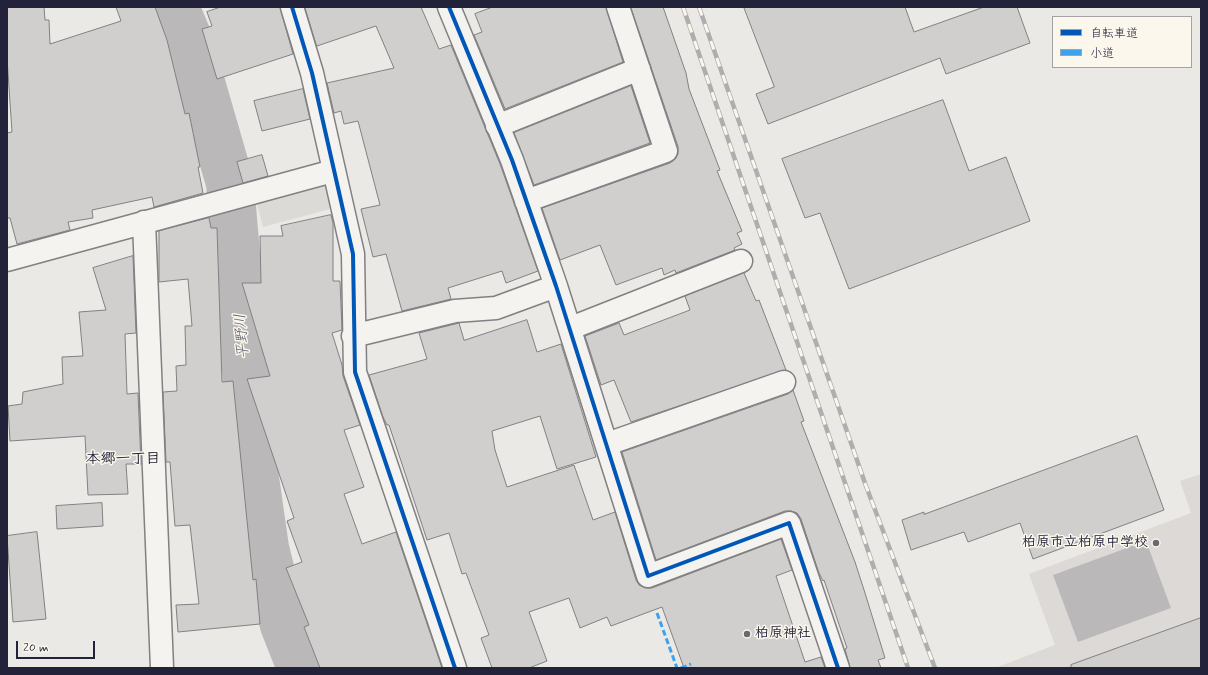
<!DOCTYPE html>
<meta charset="utf-8">
<style>
body{margin:0}
#map{position:relative;width:1208px;height:675px;overflow:hidden;background:#ebe9e5;font-family:Mynerve,"Klee One",sans-serif}
canvas{display:block}
.frame{position:absolute;inset:0;border:8px solid #22223b;pointer-events:none}
.legend{position:absolute;left:1052px;top:16px;width:140px;height:52px;box-sizing:border-box;background:#fbf7ec;border:1px solid #a4a2a5;margin:0;padding:5px 7px;list-style:none;font-size:12px;color:#22223b}
.legend li{display:flex;align-items:center;gap:8px;height:20px}
.legend b{width:20px;border:1px solid #a4a2a5}
.scale{position:absolute;left:16px;top:641px;width:79px;height:18px;box-sizing:border-box;border:2px solid #22223b;border-top:0;padding-left:5px;font-size:12px;line-height:14px;white-space:nowrap;color:#22223b;-webkit-text-stroke:3px #fbf7ec;paint-order:stroke}
</style>
<div id="map">
<canvas width="1208" height="675"></canvas>
<div class="frame"></div>
<ul class="legend">
<li><b style="height:5px;background:#0057b8"></b>自転車道</li>
<li><b style="height:5px;background:#3ea2ec"></b>小道</li>
</ul>
<div class="scale">20 m</div>
</div>
<script>
const ctx = document.querySelector('canvas').getContext('2d');
ctx.lineJoin = 'round';
function fillPath(path, color) {
  ctx.fillStyle = color;
  ctx.fill(path, 'evenodd');
}
function stroke(path, color, width, dash) {
  ctx.strokeStyle = color;
  ctx.lineWidth = width;
  ctx.lineCap = dash ? 'butt' : 'round';
  ctx.setLineDash(dash || []);
  ctx.stroke(path);
}
function label(font, color, halo, rows, align = 'center') {
  ctx.font = font + ' Mynerve,"Klee One",sans-serif';
  ctx.lineWidth = 3;
  ctx.setLineDash([]);
  ctx.textBaseline = 'middle';
  ctx.strokeStyle = halo;
  ctx.fillStyle = color;
  for (const [text, x, y, turn = 0] of rows) {
    ctx.save();
    ctx.translate(x, y);
    ctx.rotate((+turn || 0) * Math.PI / 180);
    ctx.textAlign = isNaN(turn) ? turn : align;
    if (halo) ctx.strokeText(text, 0, 0);
    ctx.fillText(text, 0, 0);
    ctx.restore();
  }
}
fillPath(new Path2D(`
 M 1201,474 L 1201,668 L 995,668 L 1055,645 L 1029,574 L 1191,513 L 1180,481 Z`), '#dcd9d6');
fillPath(new Path2D(`
 M 327,181 L 334,208 L 263,227 L 256,200 Z`), '#dcdad6');
fillPath(new Path2D(`
 M 1146,541 L 1171,608 L 1078,642 L 1053,575 Z`), '#bbb8ba');
stroke(new Path2D(`
 M 175,7 L 188,38 L 230,183 L 255,478 L 265,548 L 284,625 L 301,668`), '#bbb8ba', 48);
const building = new Path2D(`
 M 7,7 L 44,7 L 45,20 L 49,20 L 50,44 L 121,21 L 116,7 L 155,7 L 167,40 L 185,114 L 189,113 L 200,167 L 198,167 L 203,193 L 154,207 L 152,197 L 92,210 L 93,218 L 68,222 L 70,230 L 17,244 L 10,218 L 7,218 L 7,133 L 12,132 L 7,58 Z
 M 221,7 L 280,7 L 293,54 L 217,79 L 202,29 L 212,26 L 207,12 Z
 M 305,7 L 421,7 L 439,49 L 451,45 L 500,164 L 538,271 L 506,283 L 502,271 L 448,288 L 451,299 L 402,311 L 386,254 L 373,257 L 361,209 L 380,205 L 358,121 L 344,124 L 341,111 L 334,113 L 327,83 L 394,68 L 376,26 L 317,46 Z
 M 493,7 L 606,7 L 623,62 L 505,109 L 474,35 L 482,32 L 475,14 Z
 M 631,7 L 663,7 L 686,73 L 689,89 L 720,170 L 717,171 L 742,231 L 737,233 L 742,244 L 734,248 L 735,250 L 676,273 L 675,270 L 664,275 L 662,268 L 616,285 L 600,245 L 560,260 L 542,208 L 670,163 L 675,159 L 678,154 L 678,147 Z
 M 744,7 L 905,7 L 914,32 L 984,7 L 1017,7 L 1030,43 L 946,74 L 940,58 L 768,124 L 756,94 L 774,87 Z
 M 631,86 L 650,143 L 534,185 L 514,133 Z
 M 303,89 L 310,119 L 262,131 L 254,101 Z
 M 943,100 L 969,171 L 1006,157 L 1030,221 L 849,289 L 820,213 L 805,218 L 782,159 Z
 M 262,155 L 268,176 L 243,183 L 237,162 Z
 M 331,215 L 333,223 L 333,281 L 340,281 L 342,330 L 332,333 L 342,365 L 343,376 L 360,425 L 344,430 L 364,487 L 344,494 L 362,544 L 396,532 L 442,668 L 320,668 L 304,627 L 309,625 L 286,568 L 302,562 L 287,521 L 294,518 L 247,379 L 270,376 L 242,283 L 261,283 L 260,236 L 283,236 L 281,226 Z
 M 209,218 L 211,228 L 217,228 L 222,382 L 233,381 L 253,580 L 256,579 L 260,624 L 178,632 L 176,605 L 199,604 L 190,525 L 175,526 L 170,462 L 166,462 L 163,392 L 177,391 L 176,366 L 186,365 L 185,326 L 192,326 L 188,279 L 159,282 L 159,231 Z
 M 133,256 L 136,333 L 125,334 L 127,394 L 138,393 L 141,464 L 126,464 L 128,494 L 88,495 L 85,436 L 10,441 L 8,406 L 22,404 L 23,392 L 63,384 L 62,357 L 83,356 L 79,312 L 106,310 L 93,268 Z
 M 744,273 L 756,301 L 759,300 L 786,370 L 631,422 L 614,380 L 601,385 L 585,336 L 619,323 L 624,335 L 690,310 L 685,296 Z
 M 527,320 L 537,352 L 561,344 L 596,457 L 557,469 L 540,416 L 492,431 L 495,450 L 507,487 L 574,465 L 593,520 L 615,512 L 636,580 L 639,585 L 645,588 L 652,588 L 781,539 L 792,570 L 776,576 L 805,662 L 821,657 L 825,668 L 684,668 L 662,607 L 611,626 L 607,617 L 580,628 L 569,598 L 529,612 L 547,661 L 529,668 L 492,668 L 481,638 L 489,635 L 466,573 L 462,574 L 449,533 L 427,540 L 402,464 L 389,425 L 387,425 L 383,417 L 369,375 L 427,359 L 419,333 L 459,323 L 464,340 Z
 M 793,390 L 804,421 L 801,422 L 855,562 L 865,593 L 885,658 L 878,660 L 881,668 L 850,668 L 845,649 L 847,648 L 824,580 L 823,581 L 819,573 L 801,519 L 797,513 L 791,511 L 785,511 L 656,560 L 622,452 L 788,394 Z
 M 1137,436 L 1164,510 L 1033,559 L 1020,523 L 968,542 L 964,532 L 911,550 L 902,520 L 924,512 L 924,514 Z
 M 102,503 L 103,526 L 57,529 L 56,506 Z
 M 37,532 L 46,619 L 13,622 L 7,536 Z
 M 1201,618 L 1201,668 L 1071,668 L 1071,665 Z`);
fillPath(building, '#d1cfcd');
stroke(building, '#818083', 1);
const minor = new Path2D(`
 M 292,7 L 312,73 L 353,254 L 355,372 L 455,668
 M 449,7 L 512,160 L 556,286 L 648,576 L 789,523 L 838,668
 M 497,126 L 639,69
 M 526,201 L 666,151 L 618,7
 M 144,222 L 162,668
 M 7,260 L 333,171
 M 571,328 L 741,261
 M 353,336 L 455,311 L 496,308 L 556,286
 M 607,444 L 784,382`);
stroke(minor, '#818083', 25);
stroke(minor, '#f4f3ef', 22);
const rail = new Path2D(`
 M 683,7 L 908,668
 M 699,7 L 866,486 L 935,668`);
stroke(rail, '#afaeae', 4.5);
stroke(rail, '#fbf7ec', 3, [9]);
stroke(new Path2D(`
 M 657,613 L 677,668
 M 681,668 L 691,664`), '#3ea2ec', 3, [6, 3]);
stroke(new Path2D(`
 M 292,7 L 312,73 L 353,254 L 355,372 L 455,668
 M 449,7 L 512,160 L 556,286 L 648,576 L 789,523 L 838,668`), '#0057b8', 4);
for (const [x, y, r, color] of [
 [1156,543,4,"#686876"],
 [747,634,4,"#686876"]
]) {
  const dot = new Path2D();
  dot.arc(x, y, r, 0, 2 * Math.PI);
  ctx.fillStyle = color;
  ctx.fill(dot);
  stroke(dot, '#fbf7ec', 1.5);
}
label('bold 14px', '#22223b', '#fbf7ec', [
 ["柏原市立柏原中学校",1148,543],
 ["柏原神社",755,634,"left"]
], 'right');
label('italic 15px', '#575666', '#fbf7ec', [
 ["平野川",243,336,-95]
]);
label('bold 15px', '#22223b', '#fbf7ec', [
 ["本郷一丁目",123,460]
]);
</script>
